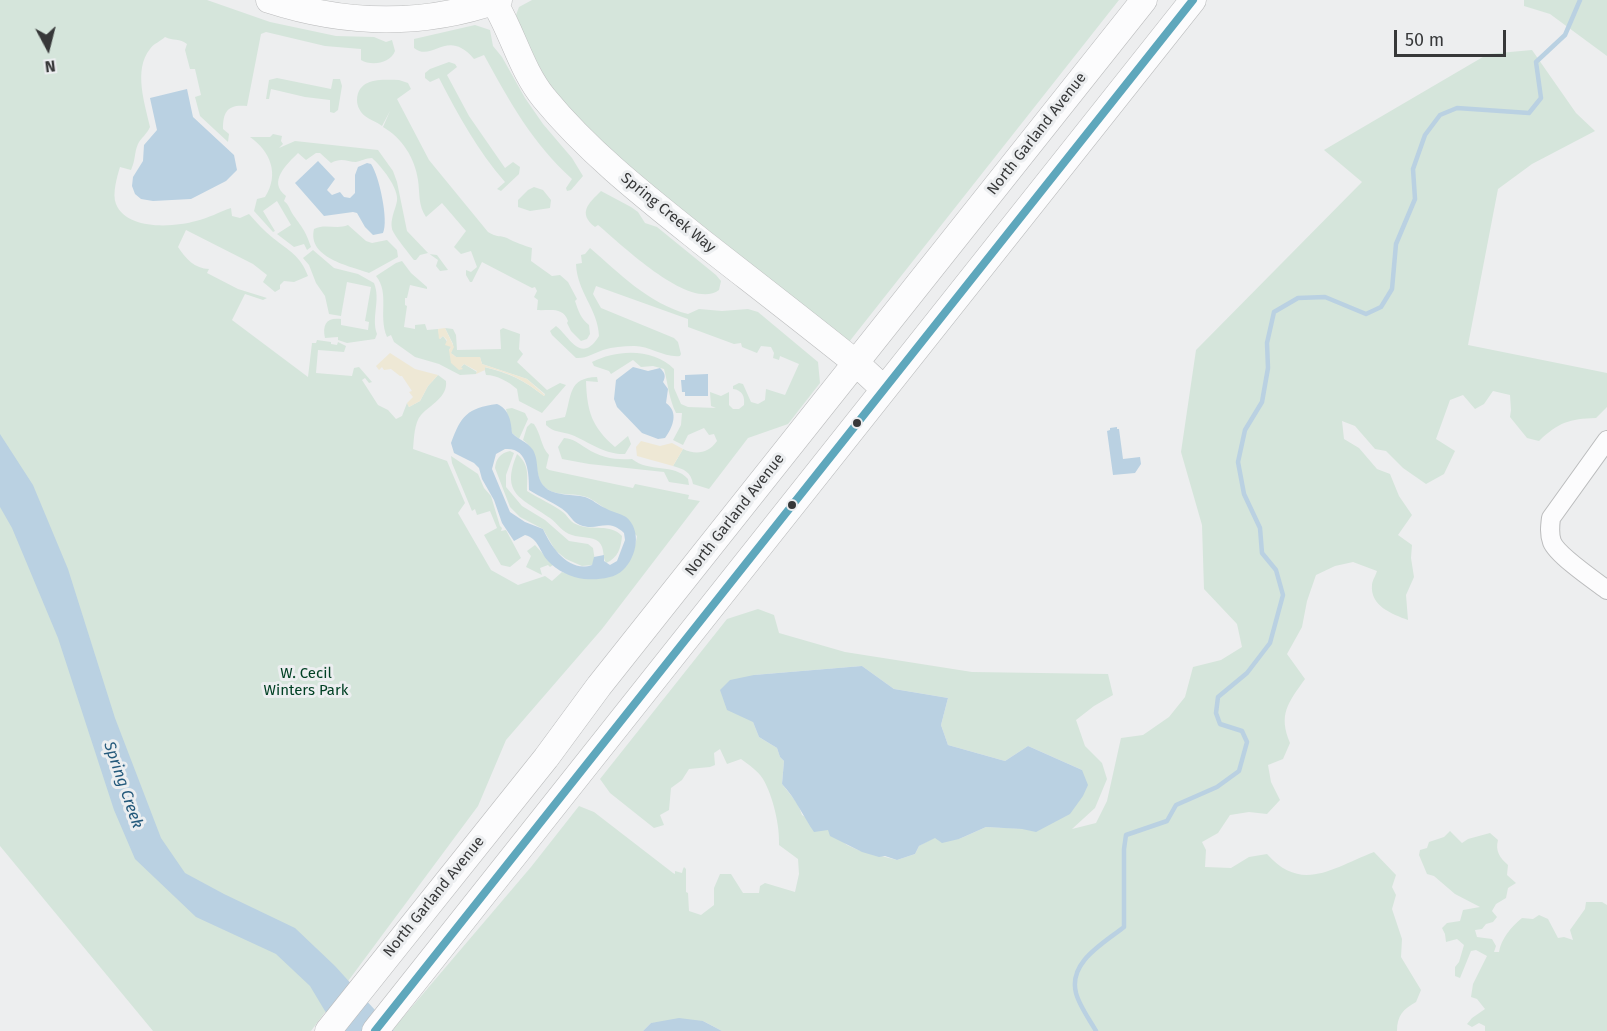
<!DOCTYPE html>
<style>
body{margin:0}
#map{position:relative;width:1607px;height:1031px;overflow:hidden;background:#edeeef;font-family:"Fira Sans",sans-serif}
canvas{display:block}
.north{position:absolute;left:18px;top:18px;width:60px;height:60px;-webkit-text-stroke:4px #eceef0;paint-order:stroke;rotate:173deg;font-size:16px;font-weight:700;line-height:24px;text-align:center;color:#373839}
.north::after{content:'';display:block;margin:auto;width:21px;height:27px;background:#373839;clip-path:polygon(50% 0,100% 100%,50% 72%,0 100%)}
.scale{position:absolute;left:1394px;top:30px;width:112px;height:27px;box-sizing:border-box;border:3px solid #373839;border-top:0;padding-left:8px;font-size:18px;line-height:21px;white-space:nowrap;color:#373839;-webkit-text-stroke:4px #eceef0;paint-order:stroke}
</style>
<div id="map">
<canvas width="1607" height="1031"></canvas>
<div class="north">N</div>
<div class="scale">50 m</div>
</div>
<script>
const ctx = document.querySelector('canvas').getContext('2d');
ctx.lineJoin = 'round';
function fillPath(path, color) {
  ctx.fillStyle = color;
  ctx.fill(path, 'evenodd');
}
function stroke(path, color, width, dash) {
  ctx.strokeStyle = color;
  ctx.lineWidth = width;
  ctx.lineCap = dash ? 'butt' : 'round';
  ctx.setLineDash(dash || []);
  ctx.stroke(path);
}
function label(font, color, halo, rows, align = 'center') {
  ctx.font = font + ' "Fira Sans",sans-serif';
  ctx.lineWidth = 6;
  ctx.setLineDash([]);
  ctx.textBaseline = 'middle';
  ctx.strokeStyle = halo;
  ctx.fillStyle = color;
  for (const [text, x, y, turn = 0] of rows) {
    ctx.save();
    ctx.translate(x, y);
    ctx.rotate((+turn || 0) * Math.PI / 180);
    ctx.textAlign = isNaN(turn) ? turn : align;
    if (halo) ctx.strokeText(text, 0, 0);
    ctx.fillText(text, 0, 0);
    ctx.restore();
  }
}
fillPath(new Path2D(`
 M 0,0 L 207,0 L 270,22 L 336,36 L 374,37 L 386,42 L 392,40 L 395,51 C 390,64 371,66 361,60 L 361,49 L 325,46 L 266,32 L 261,34 L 247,106 C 228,104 223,111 223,129 L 229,134 L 228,142 L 200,116 L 195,97 L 201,95 L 195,69 L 190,69 L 185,50 L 187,44 C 180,38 173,41 165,37 C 161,41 153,44 150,49 C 133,70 145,104 150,127 C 147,134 141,138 138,144 C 134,153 136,159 131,170 L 120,167 C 117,177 112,194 116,204 C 127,231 175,227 196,221 C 209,218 219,212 231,208 L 232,216 L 240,218 L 249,214 C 257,223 264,231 273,238 C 289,251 300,255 308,276 L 294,282 L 284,281 L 280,285 L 280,289 L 275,292 L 263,282 L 267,275 L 253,264 L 186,230 L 178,247 C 185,258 195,269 209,269 L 207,273 L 238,289 L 267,298 L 263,300 L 245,294 L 232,320 L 308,377 L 312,343 L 316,343 L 317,340 L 331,342 L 331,344 L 337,345 L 338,342 L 346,346 L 344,352 L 318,350 L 316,373 L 352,376 L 354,368 L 359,367 L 372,382 L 369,383 L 365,378 L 362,380 L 378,405 L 388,410 L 396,419 L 402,416 L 407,403 L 409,407 L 420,401 L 428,386 L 438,375 L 446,381 C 448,397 430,405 421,415 C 414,423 414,439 413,449 L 447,461 L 465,503 L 458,513 L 491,570 L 518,585 L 545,576 L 552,581 L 562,572 C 600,585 630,580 637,536 C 622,523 606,507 589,498 C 576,492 559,497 547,489 C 531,478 543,454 523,440 L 527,427 L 531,423 L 534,424 C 541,434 541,447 549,455 L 546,468 L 549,470 L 633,488 L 635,484 L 689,495 L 688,499 L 700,501 L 602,629 L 506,740 L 478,806 L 311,1031 L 153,1031 L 0,846 Z
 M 532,0 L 1119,0 L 849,342 L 605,148 L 558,96 L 548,82 L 530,50 L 516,15 L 519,7 Z
 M 1524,0 L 1607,0 L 1607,56 L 1550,14 L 1524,6 Z
 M 475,25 L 490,30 L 493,46 L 502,57 L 525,98 L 543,124 L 572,158 L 583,176 L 571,190 L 567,191 L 566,188 L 572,179 C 533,144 509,101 484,55 L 474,59 C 447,27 433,63 414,48 L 414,39 Z
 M 1532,50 L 1576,113 L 1595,131 L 1532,164 L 1498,189 L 1468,345 L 1607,373 L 1607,407 L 1596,418 C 1569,419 1559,422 1539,441 L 1527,438 L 1510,417 L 1511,410 L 1510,395 L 1493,391 L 1484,404 L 1475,409 L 1463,395 L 1450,400 L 1436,439 L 1455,451 L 1444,474 L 1426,484 L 1403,468 L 1386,451 L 1375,449 L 1355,426 L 1342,421 L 1344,439 L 1359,448 L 1377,469 L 1390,474 L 1399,496 L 1412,515 L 1398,535 L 1412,545 L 1411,558 L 1414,577 L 1406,595 L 1408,620 C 1392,614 1370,606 1372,585 C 1372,581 1376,575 1377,571 L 1353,562 L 1335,566 L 1316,575 L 1307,601 L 1302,627 L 1287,654 L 1305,679 C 1288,703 1278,714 1290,743 L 1283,759 L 1268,765 L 1271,782 L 1280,800 L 1267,814 L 1249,812 L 1230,815 L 1218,833 L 1202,842 L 1206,850 L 1205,867 L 1231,868 L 1249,857 L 1267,854 C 1302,894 1334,867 1374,852 L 1396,875 L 1392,887 L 1396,895 L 1392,909 L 1402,939 L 1401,957 L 1421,990 L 1416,1002 C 1403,1009 1397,1016 1397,1031 L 722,1031 L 703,1021 L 651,1023 L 643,1031 L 394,1031 L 393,1029 L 531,867 L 579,806 L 594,812 L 673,873 L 675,874 L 675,871 L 682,873 L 683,869 L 684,867 L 686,869 L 686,892 L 688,893 L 689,911 L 701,915 L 714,905 L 714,888 L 720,874 L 731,874 L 743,893 L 759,893 L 760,886 L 765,883 L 795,892 L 799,874 L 798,859 L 779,845 C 780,826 773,796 763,779 C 758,771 749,765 741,759 L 727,764 L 720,749 L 714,753 L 715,765 L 710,767 L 689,769 L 682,780 L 671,788 L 669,810 L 660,815 L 664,825 L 654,828 L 610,793 L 600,779 L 727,619 L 758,609 L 774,615 L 779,633 L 845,652 L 972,672 L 1108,674 L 1113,695 L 1094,706 L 1076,720 L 1085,746 L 1102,763 L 1107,779 L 1095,808 L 1072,829 L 1096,823 L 1107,801 L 1121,738 L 1143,735 L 1169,717 L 1185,697 L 1193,667 L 1221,660 L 1242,647 L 1237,624 L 1204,589 L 1202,525 L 1181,452 L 1196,350 L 1362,182 L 1324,150 L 1488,54 ZM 862,666 L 894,689 L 948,698 L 941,725 L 948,745 L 1005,761 L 1028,746 L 1082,770 L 1028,829 L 986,827 L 959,839 L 935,837 L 919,846 L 915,854 L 897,860 L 858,850 L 847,845 L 829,830 L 802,815 L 798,804 L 782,784 L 784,761 L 780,757 L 777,748 L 759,737 L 753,722 L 754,675 Z
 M 449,62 L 455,64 L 457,67 L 447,75 L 469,116 L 505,168 L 513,162 L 520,167 L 519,174 L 501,191 L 497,189 L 505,182 C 478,151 458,115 439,78 L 430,82 L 425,78 L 425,73 L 430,69 Z
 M 277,78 L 331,89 L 333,79 L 340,79 L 342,86 L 338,110 L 334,113 L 330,112 L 330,100 L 305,97 L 271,89 L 269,99 L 266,99 L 269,80 Z
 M 399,80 L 408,83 L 411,89 L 397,99 L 429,160 L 488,232 C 497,238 501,235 507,238 C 516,243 523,245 532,248 L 531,261 L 552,276 L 560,275 L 568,282 L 577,299 L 575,301 C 578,310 581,319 589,325 L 590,334 L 587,339 L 581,341 L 571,331 L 567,323 L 568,321 C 563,306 549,311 537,310 L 538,300 L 534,297 L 537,291 L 535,287 L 532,288 L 482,262 L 472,282 L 470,282 L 466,275 L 466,270 L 471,272 L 477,267 L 471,251 L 461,254 L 454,247 L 466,231 L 442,203 L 426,217 C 418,205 420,194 418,180 C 415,158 402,138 383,127 L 390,111 L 382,126 C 377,122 370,120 365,116 C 360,112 357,106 357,100 C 358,77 383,80 399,80 Z
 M 273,134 L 282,136 L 281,141 L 283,144 L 279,148 L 295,141 L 378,150 L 393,171 L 397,182 L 407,231 L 429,254 L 437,255 L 448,270 L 440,271 L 436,266 L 438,260 L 428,253 L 420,255 L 416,260 L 414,260 C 410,255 393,234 392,229 C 390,219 395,211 397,201 C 399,188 381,166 372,158 C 366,158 361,161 356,162 C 347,162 342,157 331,163 L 320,153 L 316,153 L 306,160 L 298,153 C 287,164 267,182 286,196 L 284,201 C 289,205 289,208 292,213 C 302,228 305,229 311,247 L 307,250 L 304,244 L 294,247 L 277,234 L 291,225 L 277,201 L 263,211 L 275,231 L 273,232 L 254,211 L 257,199 L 265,197 C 280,174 270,151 250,137 L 270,137 Z
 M 534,187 L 543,190 L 551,200 L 550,208 L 530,211 L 518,207 L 518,200 L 528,190 Z
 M 601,191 L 631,207 L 638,212 L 645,223 L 657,227 L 716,275 L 721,281 L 719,290 C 690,312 620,243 598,225 L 595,227 C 577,213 589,203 601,191 Z
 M 348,225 L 366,241 L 372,243 L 387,240 L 397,250 L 398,257 L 369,273 C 350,266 307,258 314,229 C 326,223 336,230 348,225 Z
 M 590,248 C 619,273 649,304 688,314 L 699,309 L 722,311 L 748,309 L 758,312 L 818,362 L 820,383 L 788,424 L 748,438 L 709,489 L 693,484 C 691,472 684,469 673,466 L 683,449 C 695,455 708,454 717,441 L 714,434 L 709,435 L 704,428 L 688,435 L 683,445 L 673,440 L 681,425 L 682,413 L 676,413 C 669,399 668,384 664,369 L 653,366 L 641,367 L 633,360 L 611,374 L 609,371 L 594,366 L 592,362 C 617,349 654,348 674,369 L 674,388 L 681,404 L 688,407 L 716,408 L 711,406 L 710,392 L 721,396 L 729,392 L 729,405 L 733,409 L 739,409 L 744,405 C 745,396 742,390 733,389 L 733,386 L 739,383 L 743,384 L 751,402 L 758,404 L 765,400 L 766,389 L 785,395 L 799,364 L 780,356 L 779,360 L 773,358 L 774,353 L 771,347 L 761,346 L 757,353 L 742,347 L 741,343 L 734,344 L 688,327 L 688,319 L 596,286 L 593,294 L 601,308 L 674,338 L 678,342 L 681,354 L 680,356 C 665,358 648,345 633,346 C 623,346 613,347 603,350 C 594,353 586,359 576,358 L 552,335 L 550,331 L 556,326 C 570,337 581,365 599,336 C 598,309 577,292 576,264 L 582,263 L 581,255 L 585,254 Z
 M 313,250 L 334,268 L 358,274 L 374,283 C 381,300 371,317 377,334 L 375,339 L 347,343 L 338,340 L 338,337 L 325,338 C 322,324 327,317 341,319 L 341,325 L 368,330 L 369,322 L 365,321 L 371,287 L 347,282 L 341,316 L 329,314 L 325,296 L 316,283 L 309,265 L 303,258 Z
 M 402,261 L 411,273 L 427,287 L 427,289 L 410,285 L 407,298 L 405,298 L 405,305 L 407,306 L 404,327 L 415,329 L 415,325 L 425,324 L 427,330 L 438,329 L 440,339 L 443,336 L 451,347 L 449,350 L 461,367 L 464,364 L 477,372 L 476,374 L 460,375 L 439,364 L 415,357 L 394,342 L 391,335 L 387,337 C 378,316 390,293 376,276 L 396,263 Z
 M 445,328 L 453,329 L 456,335 L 457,350 L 501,349 L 500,330 L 503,328 L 520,334 L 519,349 L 523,354 L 517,362 L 547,390 L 560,383 L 566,385 L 542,413 L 519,401 L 517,389 C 509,382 497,375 486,375 L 484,367 C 511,374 522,379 544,396 L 545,394 L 527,379 L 482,364 L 480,357 L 456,357 L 451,353 L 453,344 Z
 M 597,377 L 598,382 L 586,381 C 587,412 592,427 615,447 L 628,436 L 631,444 L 625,454 C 605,455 589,442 572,435 C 562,431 554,433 546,425 L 546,421 L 565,417 C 572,395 568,378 597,377 Z
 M 512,408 L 525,413 L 528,419 L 519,439 L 512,433 L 506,409 Z
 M 564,438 C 574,439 578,443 586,448 C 601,458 615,460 632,459 C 649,473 674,463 688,479 L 689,485 L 669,482 L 664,472 L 589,464 L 562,459 L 558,447 Z
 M 510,451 L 514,453 L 506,475 L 506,487 L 522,506 L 545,520 L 569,541 L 588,544 L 593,548 L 595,561 L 592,565 L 582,566 L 566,559 L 555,550 L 543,529 L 520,517 L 510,507 L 495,468 C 496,459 500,453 510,451 Z
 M 517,454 C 530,465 527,476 527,491 C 539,499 553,504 564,513 C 569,518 571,523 578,525 C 593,531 610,523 622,536 C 621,548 618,558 606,563 C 602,557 605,548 599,542 C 592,536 580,538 572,535 C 562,532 558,524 550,518 C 522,498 500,495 517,454 Z
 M 451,456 L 478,474 L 484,488 L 491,496 L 500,526 L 502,528 L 501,531 L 506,530 L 521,558 L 510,567 L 501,565 L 484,535 L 497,528 L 490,511 L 477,515 L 475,509 L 472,511 L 452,463 Z
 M 535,545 L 553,565 L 550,567 L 548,565 L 540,568 L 542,575 L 526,567 L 531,556 L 527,551 Z
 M 1450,831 L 1462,843 L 1468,839 L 1490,833 L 1498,840 C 1495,851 1500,858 1508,865 L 1507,875 L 1516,883 L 1508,888 L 1506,898 L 1496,904 L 1492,911 L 1497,917 L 1493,922 L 1486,924 L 1482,929 L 1475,930 L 1477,937 L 1492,939 L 1496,946 L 1494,952 L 1499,952 C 1501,939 1511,927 1522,918 L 1533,919 L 1539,915 L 1548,919 L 1558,938 L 1564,937 L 1573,940 L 1570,930 L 1585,909 L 1586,902 L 1602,902 L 1607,905 L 1607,1031 L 1485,1031 L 1485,1026 L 1479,1023 L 1472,1027 L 1467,1024 L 1472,1018 L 1485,1009 L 1477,999 L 1471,997 L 1473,984 L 1487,956 L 1476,950 L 1471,951 L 1460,978 L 1455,976 L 1455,967 L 1459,962 L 1464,945 L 1457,939 L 1446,942 L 1445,934 L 1442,928 L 1447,923 L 1460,921 L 1463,910 L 1480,907 L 1455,894 L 1434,876 L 1427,874 L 1419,855 L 1420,850 L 1427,848 L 1429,842 L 1444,837 Z`), '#d5e5db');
fillPath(new Path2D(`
 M 445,328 L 454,347 L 451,353 L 456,357 L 480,357 L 482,364 L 527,379 L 545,395 L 544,396 C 524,380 510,373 485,367 L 485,370 L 476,374 L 477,371 L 464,364 L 461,367 L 463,369 L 459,370 L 451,363 L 449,350 L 451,347 L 445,345 L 447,340 L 443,336 L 439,339 L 438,329 Z
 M 390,353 L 415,369 L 438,375 L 428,386 L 420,401 L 409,407 L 407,403 L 413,397 L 409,392 L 412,391 L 402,376 L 400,376 L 391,369 L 384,370 L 382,367 L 379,370 L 376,366 Z
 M 641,441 L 660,446 L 672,443 L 683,449 L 673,466 L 637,456 L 636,447 Z`), '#eee8d5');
fillPath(new Path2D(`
 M 187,89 L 193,117 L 234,155 L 237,170 L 226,181 L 191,199 L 153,201 L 141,199 L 135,194 L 132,186 L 133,177 L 143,161 L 144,145 L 157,130 L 150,98 Z
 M 318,161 L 335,179 L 327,190 L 332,195 L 340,192 L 344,197 L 350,198 L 355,193 L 355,175 L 358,167 L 367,163 L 371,164 C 379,175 389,221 383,233 L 373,235 L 365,227 L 357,213 L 353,212 L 324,216 L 295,183 Z
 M 633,367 L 648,371 L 660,368 C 665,373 666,376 663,382 L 668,389 L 666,403 C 679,412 673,427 665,438 L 658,439 L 642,433 L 617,407 L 614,399 L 616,380 Z
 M 708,374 L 708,396 L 685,396 L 685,392 L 682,392 L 681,380 L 685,380 L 685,375 Z
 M 497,404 C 509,409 511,421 512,433 C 518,440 527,441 533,450 C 540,462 534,478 546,488 C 555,496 573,494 585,497 C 592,499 598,505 605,508 C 611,512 620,513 626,517 C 642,530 637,557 623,570 C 614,579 597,580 584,579 C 572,578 556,570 548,561 C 539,551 539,539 525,535 L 514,541 L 502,523 L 494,500 L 482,479 L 479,468 L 474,463 L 454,453 L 451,443 C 461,416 467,408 497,404 ZM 505,449 C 528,447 529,473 529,490 C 541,498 556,503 566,512 C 571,517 573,522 580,525 C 598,532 607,517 624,533 L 625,540 L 617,561 L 610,565 L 604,561 L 604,555 L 594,557 L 592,565 C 569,573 551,547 543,529 L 525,522 L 510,512 L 492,469 L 496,454 Z
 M 1117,427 L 1117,429 L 1119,429 L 1123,459 L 1140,457 L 1141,464 L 1135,473 L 1113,475 L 1107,431 L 1110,430 L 1110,428 Z
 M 0,434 L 33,485 L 68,569 L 115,718 L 161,838 L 185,873 L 224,894 L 295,928 L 335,966 L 394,1031 L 337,1031 L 310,986 L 276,954 L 196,917 L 135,859 L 114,810 L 58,638 L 12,528 L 0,507 Z
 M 862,666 L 894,689 L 948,698 L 941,725 L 948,745 L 1005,761 L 1028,746 L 1082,770 L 1088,785 L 1083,796 L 1070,814 L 1036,832 L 1022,829 L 986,827 L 959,839 L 942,843 L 935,838 L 919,846 L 915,854 L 897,860 L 885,856 L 879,857 L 862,852 L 830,836 L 828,830 L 814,832 C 803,816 796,799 782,784 L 784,761 L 780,757 L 777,748 L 759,737 L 753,722 L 727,710 L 720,690 L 730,680 L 754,675 Z
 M 679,1018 L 703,1021 L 722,1031 L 643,1031 L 651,1023 Z`), '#bad1e2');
stroke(new Path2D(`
 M 1096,1031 C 1089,1019 1079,1005 1076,993 C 1068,962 1104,943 1124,927 L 1124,849 L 1126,835 L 1167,821 L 1176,805 L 1217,787 L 1239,771 L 1247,742 L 1242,731 L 1220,724 L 1216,713 L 1218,697 L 1247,673 L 1270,643 L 1283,595 L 1276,570 L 1262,553 L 1260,528 L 1244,494 L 1238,462 L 1245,430 L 1262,402 L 1268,368 L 1267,343 L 1274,312 L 1298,298 L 1325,297 L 1366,314 L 1381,307 L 1392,289 L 1396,244 L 1415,199 L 1413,169 L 1425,135 L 1440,115 L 1457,108 L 1529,113 L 1541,98 L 1536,62 L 1565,35 L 1580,0`), '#bad1e2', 4.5);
const street = new Path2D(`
 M 1607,440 L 1551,518 C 1550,526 1549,534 1552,542 C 1557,555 1595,581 1607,590`);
const secondary = new Path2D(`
 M 269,0 C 346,25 422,27 499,0
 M 494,2 C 513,33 521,70 544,98 C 589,153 647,198 702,242 C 753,282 805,322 856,363 L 884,389
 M 328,1031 L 546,758 L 599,686 L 1144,0
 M 375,1031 L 1193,0`);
stroke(street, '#bbbcbd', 20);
stroke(secondary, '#bbbcbd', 27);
stroke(street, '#fcfcfd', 18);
stroke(secondary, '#fcfcfd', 26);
stroke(new Path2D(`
 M 375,1031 L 1193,0`), '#5ea7bc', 8);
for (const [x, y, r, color] of [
 [857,423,5,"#373839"],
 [792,505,5,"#373839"]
]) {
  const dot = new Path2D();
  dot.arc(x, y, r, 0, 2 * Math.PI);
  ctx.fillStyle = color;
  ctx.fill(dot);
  stroke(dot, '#eceef0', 2);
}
label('15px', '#373839', '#eceef0', [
 ["North Garland Avenue",1037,134,-52],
 ["Spring Creek Way",668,213,39],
 ["North Garland Avenue",735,515,-52],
 ["North Garland Avenue",434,897,-51]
]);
label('15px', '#004024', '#eceef0', [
 ["W. Cecil",306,674],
 ["Winters Park",306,691]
]);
label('italic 16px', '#24597b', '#eceef0', [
 ["Spring Creek",123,785,71]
]);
</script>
